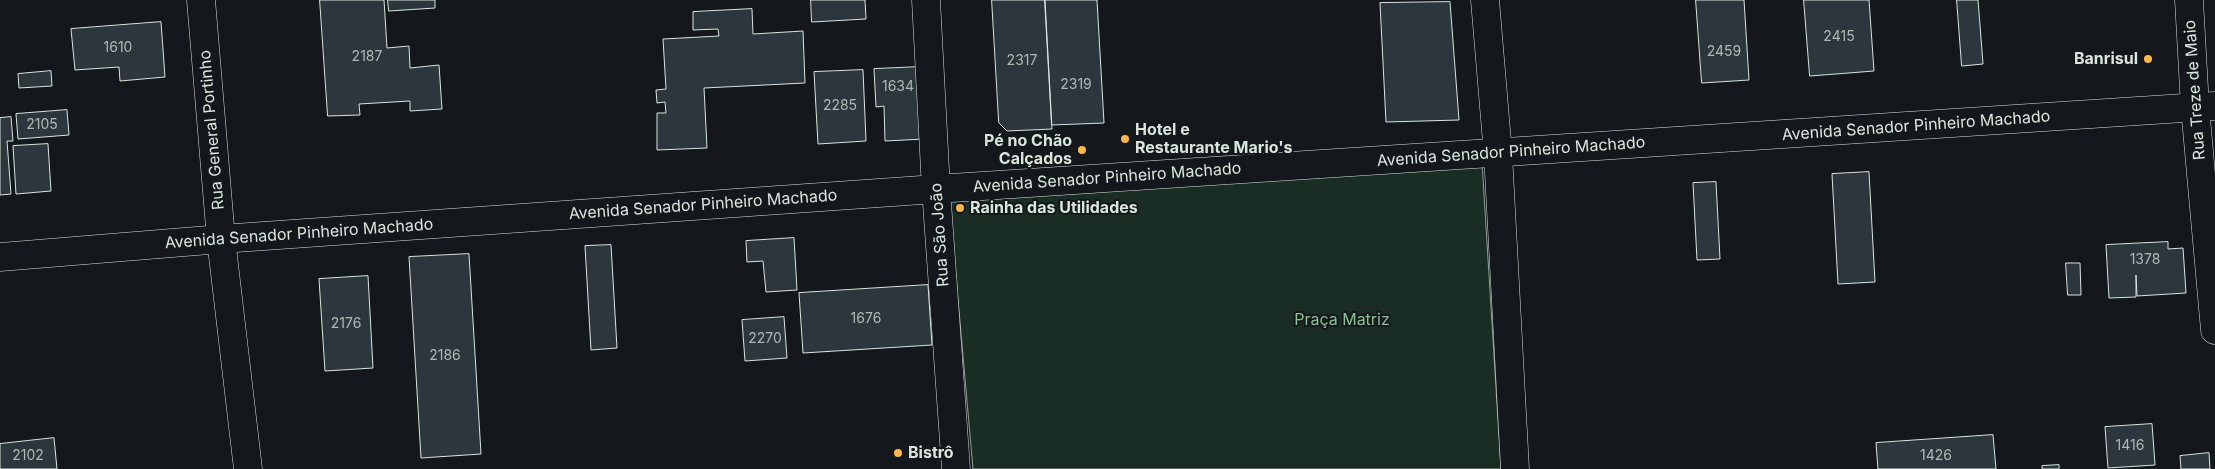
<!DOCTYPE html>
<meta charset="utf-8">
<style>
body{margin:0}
canvas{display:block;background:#14181c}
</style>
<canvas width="2215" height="469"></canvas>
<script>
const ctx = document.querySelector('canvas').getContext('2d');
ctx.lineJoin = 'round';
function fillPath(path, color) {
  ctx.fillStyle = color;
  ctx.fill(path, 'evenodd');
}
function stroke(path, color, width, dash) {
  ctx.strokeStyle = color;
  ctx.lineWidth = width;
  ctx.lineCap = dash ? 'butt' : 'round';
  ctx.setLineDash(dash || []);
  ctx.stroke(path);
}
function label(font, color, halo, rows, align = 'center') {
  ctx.font = font + ' Inter,sans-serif';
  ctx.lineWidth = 4;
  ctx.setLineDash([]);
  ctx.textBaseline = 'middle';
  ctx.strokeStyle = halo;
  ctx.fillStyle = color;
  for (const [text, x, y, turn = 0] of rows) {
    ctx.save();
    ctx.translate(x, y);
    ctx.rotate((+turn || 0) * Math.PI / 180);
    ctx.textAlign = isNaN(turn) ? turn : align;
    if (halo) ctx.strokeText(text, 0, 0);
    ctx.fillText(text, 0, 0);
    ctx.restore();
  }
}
const green = new Path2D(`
 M 1482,162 L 1501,469 L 973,469 L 949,197 Z`);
fillPath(green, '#1a2d24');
stroke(green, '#939e99', 1);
const building = new Path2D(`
 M 320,0 L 384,0 L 387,48 L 409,46 L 410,68 L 439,65 L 442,109 L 410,111 L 410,101 L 359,104 L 360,115 L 328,116 Z
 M 388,0 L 435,0 L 435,8 L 389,11 Z
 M 811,0 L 865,0 L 866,19 L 812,22 Z
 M 992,0 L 1045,0 L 1052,129 L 1007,131 L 999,123 Z
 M 1045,0 L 1097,0 L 1104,123 L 1052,125 Z
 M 1696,0 L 1744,0 L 1749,80 L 1702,83 Z
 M 1804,0 L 1869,0 L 1874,71 L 1810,76 Z
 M 1957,0 L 1978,0 L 1983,64 L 1962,66 Z
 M 1450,2 L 1459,120 L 1386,122 L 1380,3 Z
 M 752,9 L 753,34 L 803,31 L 805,83 L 704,88 L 707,148 L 657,150 L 657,113 L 666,113 L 665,102 L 657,103 L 656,90 L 666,89 L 663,39 L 719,36 L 718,29 L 693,30 L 693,12 Z
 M 161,22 L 165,77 L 120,81 L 119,67 L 75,70 L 71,29 Z
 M 920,67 L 924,139 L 885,141 L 884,106 L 876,107 L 874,69 Z
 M 863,70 L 866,141 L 818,144 L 814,72 Z
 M 51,71 L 52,86 L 19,88 L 18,74 Z
 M 67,110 L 69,135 L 18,139 L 16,114 Z
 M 11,117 L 13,141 L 7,141 L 11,194 L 0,195 L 0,118 Z
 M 48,144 L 51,191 L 16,194 L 13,146 Z
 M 1869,172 L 1875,282 L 1838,284 L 1832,174 Z
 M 1716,182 L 1720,259 L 1697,260 L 1693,183 Z
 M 794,238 L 797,290 L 766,292 L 763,261 L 747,262 L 746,241 Z
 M 2168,242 L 2168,249 L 2183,248 L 2186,293 L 2137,296 L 2136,275 L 2136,297 L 2109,298 L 2106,245 Z
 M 611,245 L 617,348 L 591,350 L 585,246 Z
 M 469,254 L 481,454 L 421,458 L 409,257 Z
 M 2066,263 L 2080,263 L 2081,295 L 2068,295 Z
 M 368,276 L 373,368 L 325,371 L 319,279 Z
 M 928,285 L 932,345 L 803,353 L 799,293 Z
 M 784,317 L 787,358 L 745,361 L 742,320 Z
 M 2152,424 L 2155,465 L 2108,468 L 2105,427 Z
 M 1993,435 L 1996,469 L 1878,469 L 1876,443 Z
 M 54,438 L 57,469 L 0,469 L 0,444 Z
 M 2209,453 L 2210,469 L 2181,469 L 2180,456 Z
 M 2059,465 L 2059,469 L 2042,469 L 2042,466 Z`);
fillPath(building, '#2c363c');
stroke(building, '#d8e6dc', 1);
const minor = new Path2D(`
 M 201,0 L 221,239 L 248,469
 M 926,0 L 936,189
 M 1485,0 L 1498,154 L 1515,469
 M 2189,0 L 2195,107 L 2215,330`);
const tertiary = new Path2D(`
 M 0,257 L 221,239 L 936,189`);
const secondary = new Path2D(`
 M 956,469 L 936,189 L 2215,106`);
stroke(minor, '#d8e6dc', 29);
stroke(tertiary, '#d8e6dc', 29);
stroke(secondary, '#d8e6dc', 29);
stroke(minor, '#14181c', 28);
stroke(tertiary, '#14181c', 28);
stroke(secondary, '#14181c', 28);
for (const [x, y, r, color] of [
 [2148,59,5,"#ffb74d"],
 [1125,139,5,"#ffb74d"],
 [1082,150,5,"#ffb74d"],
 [960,208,5,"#ffb74d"],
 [898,453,5,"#ffb74d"]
]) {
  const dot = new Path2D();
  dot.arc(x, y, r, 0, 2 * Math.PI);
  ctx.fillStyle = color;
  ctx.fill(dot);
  stroke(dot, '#14181c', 2);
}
label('14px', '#adbab4', null, [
 ["2415",1839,37],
 ["1610",118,48],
 ["2459",1724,52],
 ["2187",367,57],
 ["2317",1022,61],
 ["2319",1076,85],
 ["1634",898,87],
 ["2285",840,106],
 ["2105",42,125],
 ["1378",2145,260],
 ["1676",866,319],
 ["2176",346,324],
 ["2270",765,339],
 ["2186",445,356],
 ["1416",2130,446],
 ["2102",28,456],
 ["1426",1936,456]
]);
label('bold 16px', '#d8e6dc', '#14181c', [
 ["Banrisul",2138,59,"right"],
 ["Hotel e",1135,130],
 ["Restaurante Mario's",1135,148],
 ["Pé no Chão",1072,141,"right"],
 ["Calçados",1072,159,"right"],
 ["Rainha das Utilidades",970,208],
 ["Bistrô",908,453]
], 'left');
label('16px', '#d8e6dc', '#14181c', [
 ["Rua Treze de Maio",2195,90,-94],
 ["Avenida Senador Pinheiro Machado",1916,126,-4],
 ["Rua General Portinho",212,130,-95],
 ["Avenida Senador Pinheiro Machado",1511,152,-4],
 ["Avenida Senador Pinheiro Machado",1107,178,-4],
 ["Avenida Senador Pinheiro Machado",703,205,-4],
 ["Avenida Senador Pinheiro Machado",299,234,-4],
 ["Rua São João",940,235,-94]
]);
label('16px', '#8ac095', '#14181c', [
 ["Praça Matriz",1342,320]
]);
</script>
